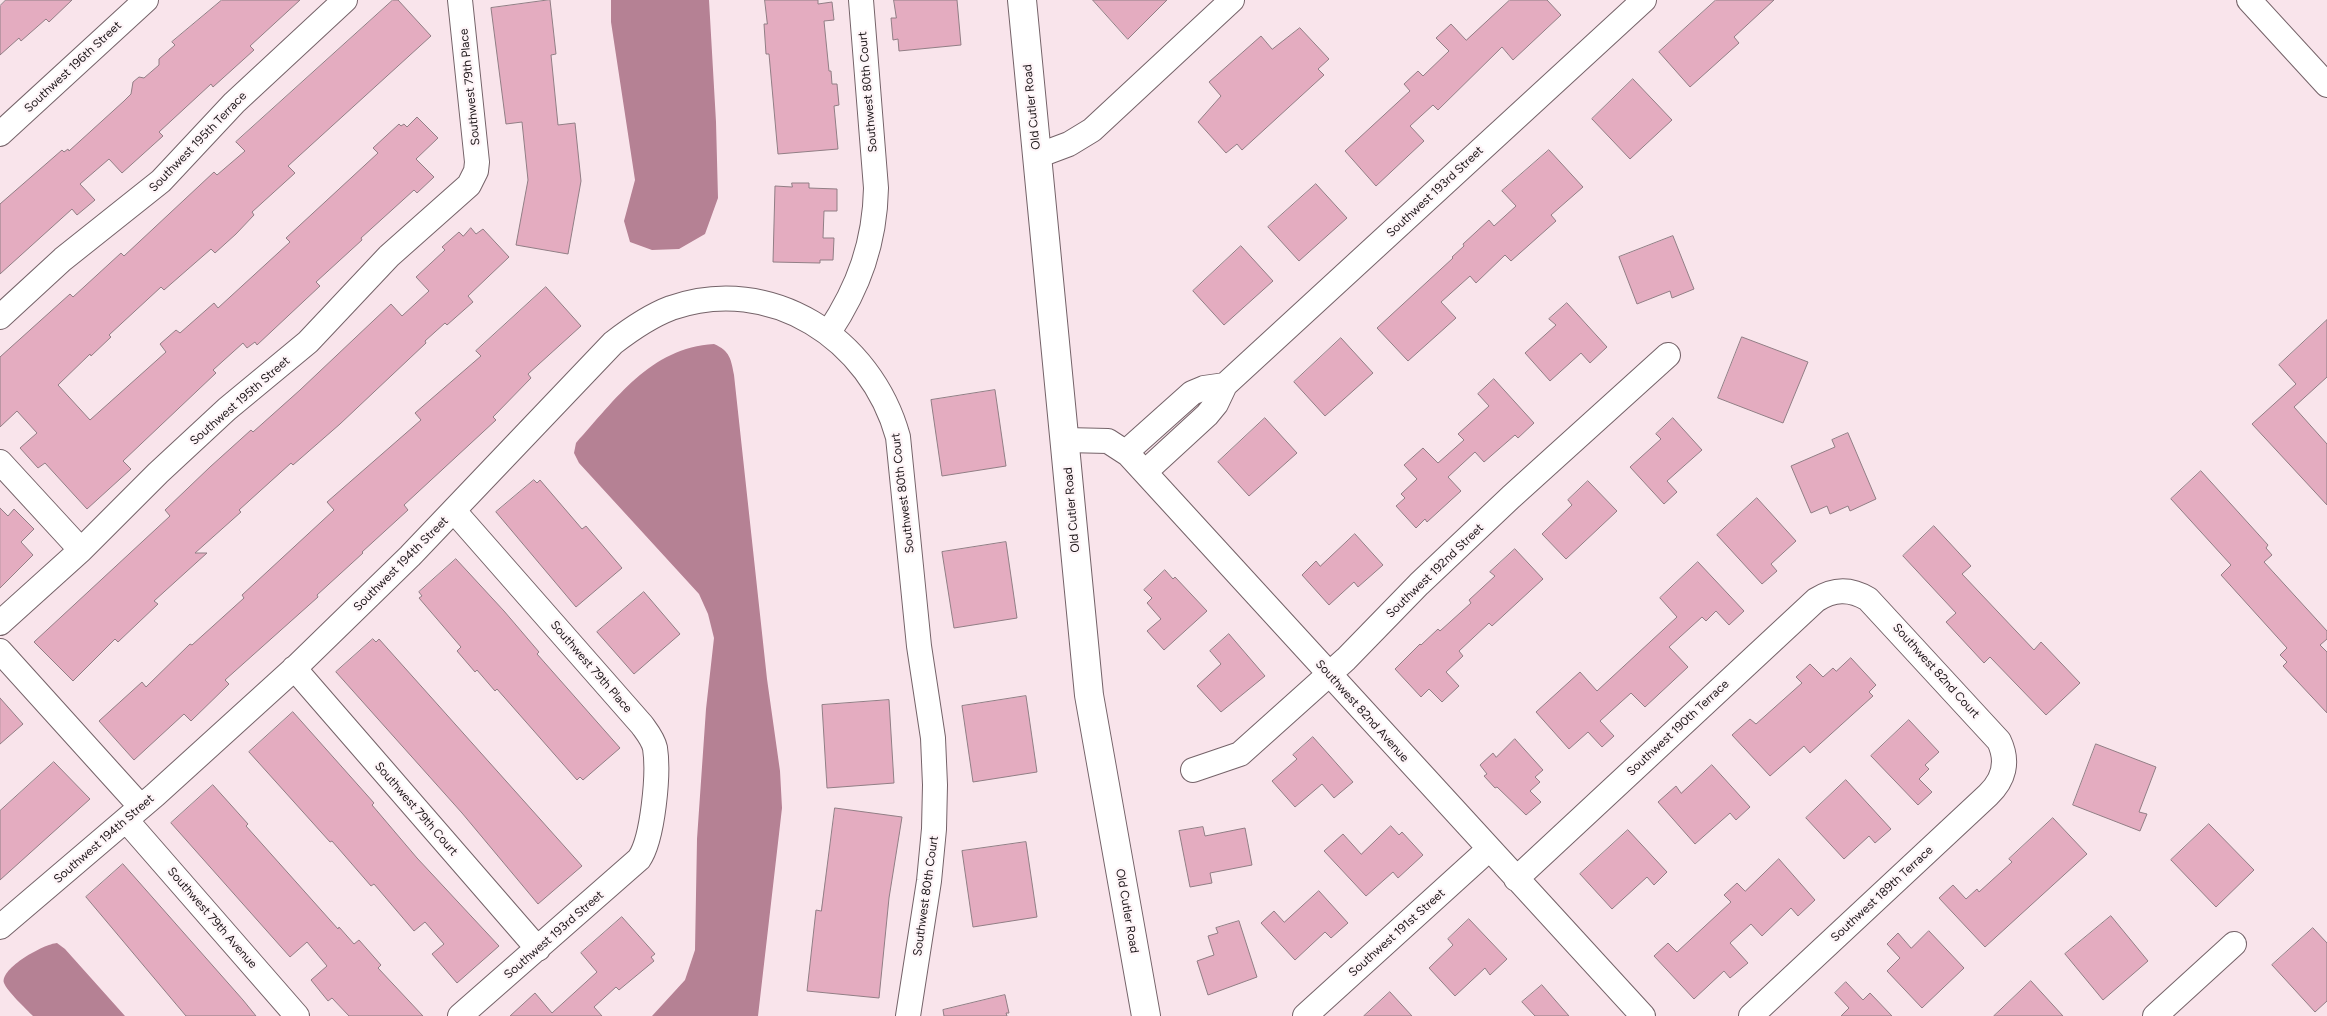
<!DOCTYPE html>
<style>
body{margin:0}
canvas{display:block;background:#f9e4eb}
</style>
<canvas width="2327" height="1016"></canvas>
<script>
const ctx = document.querySelector('canvas').getContext('2d');
ctx.lineJoin = 'round';
function fillPath(path, color) {
  ctx.fillStyle = color;
  ctx.fill(path, 'evenodd');
}
function stroke(path, color, width, dash) {
  ctx.strokeStyle = color;
  ctx.lineWidth = width;
  ctx.lineCap = dash ? 'butt' : 'round';
  ctx.setLineDash(dash || []);
  ctx.stroke(path);
}
function label(font, color, halo, rows, align = 'center') {
  ctx.font = font + ' Figtree,sans-serif';
  ctx.lineWidth = 4.5;
  ctx.setLineDash([]);
  ctx.textBaseline = 'middle';
  ctx.strokeStyle = halo;
  ctx.fillStyle = color;
  for (const [text, x, y, turn = 0] of rows) {
    ctx.save();
    ctx.translate(x, y);
    ctx.rotate((+turn || 0) * Math.PI / 180);
    ctx.textAlign = isNaN(turn) ? turn : align;
    if (halo) ctx.strokeText(text, 0, 0);
    ctx.fillText(text, 0, 0);
    ctx.restore();
  }
}
fillPath(new Path2D(`
 M 611,0 L 709,0 L 716,122 L 718,198 L 705,234 L 679,249 L 652,250 L 630,242 L 624,221 L 635,180 L 611,22 Z
 M 714,344 C 730,351 731,359 734,375 L 767,679 L 780,771 L 782,808 L 758,1016 L 652,1016 L 685,980 L 695,950 L 697,839 L 706,709 L 714,638 L 708,614 L 699,594 L 579,463 L 574,453 L 576,443 C 616,399 650,348 714,344 Z
 M 57,943 L 65,949 L 125,1016 L 33,1016 C 26,1009 7,991 4,983 C 0,968 44,944 57,943 Z`), '#b58194');
const building = new Path2D(`
 M 6,0 L 72,0 L 49,22 L 46,19 L 21,41 L 19,38 L 0,55 L 0,6 Z
 M 222,0 L 300,0 L 250,46 L 254,50 L 213,87 L 211,84 L 159,132 L 163,136 L 122,173 L 109,159 L 80,184 L 95,200 L 77,215 L 72,209 L 0,274 L 0,204 L 62,150 L 64,152 L 68,149 L 69,151 L 124,101 L 131,94 L 133,82 L 139,77 L 144,78 L 159,65 L 159,59 L 175,45 L 172,42 Z
 M 393,0 L 398,0 L 431,36 L 288,166 L 295,173 L 252,212 L 254,215 L 236,234 L 215,253 L 211,249 L 164,290 L 161,287 L 109,335 L 111,337 L 91,356 L 90,354 L 58,385 L 90,420 L 166,352 L 160,344 L 176,330 L 180,333 L 214,303 L 218,308 L 290,242 L 286,238 L 378,153 L 373,148 L 399,124 L 401,126 L 404,124 L 407,127 L 417,117 L 438,138 L 416,159 L 434,177 L 417,193 L 414,190 L 361,238 L 362,240 L 316,282 L 320,286 L 257,345 L 255,342 L 247,348 L 243,343 L 213,370 L 216,373 L 123,461 L 131,469 L 87,509 L 45,463 L 38,468 L 20,448 L 37,433 L 17,411 L 0,427 L 0,357 L 70,294 L 73,297 L 121,253 L 124,256 L 214,172 L 217,175 L 245,151 L 236,142 Z
 M 550,0 L 556,54 L 551,55 L 558,125 L 575,123 L 581,181 L 568,254 L 516,245 L 528,180 L 522,122 L 506,124 L 491,8 Z
 M 765,0 L 818,0 L 818,4 L 832,2 L 834,20 L 824,21 L 829,71 L 831,71 L 832,84 L 837,84 L 839,105 L 834,106 L 838,149 L 778,154 L 769,54 L 766,54 L 764,24 L 767,24 Z
 M 894,0 L 957,0 L 961,45 L 899,51 L 898,39 L 893,40 L 891,18 L 896,18 Z
 M 1093,0 L 1167,0 L 1128,39 Z
 M 1510,0 L 1547,0 L 1561,15 L 1513,60 L 1502,47 L 1438,110 L 1433,105 L 1410,126 L 1424,141 L 1376,186 L 1345,151 L 1410,91 L 1404,84 L 1418,71 L 1423,76 L 1449,51 L 1436,38 L 1451,24 L 1466,40 Z
 M 1716,0 L 1774,0 L 1734,37 L 1739,43 L 1690,87 L 1659,52 Z
 M 1300,28 L 1329,59 L 1318,69 L 1324,75 L 1242,150 L 1237,144 L 1226,153 L 1198,122 L 1221,96 L 1209,82 L 1261,36 L 1272,49 Z
 M 1633,79 L 1672,120 L 1630,159 L 1592,119 Z
 M 1549,150 L 1583,187 L 1551,215 L 1556,221 L 1511,261 L 1505,255 L 1476,283 L 1470,276 L 1441,302 L 1456,318 L 1408,361 L 1377,328 L 1453,258 L 1452,257 L 1464,246 L 1463,244 L 1489,220 L 1494,226 L 1516,206 L 1502,191 Z
 M 792,183 L 809,183 L 809,188 L 837,189 L 837,211 L 824,211 L 823,238 L 834,238 L 833,260 L 820,260 L 820,263 L 773,262 L 775,186 L 792,187 Z
 M 1316,184 L 1347,218 L 1299,261 L 1268,227 Z
 M 471,228 L 476,234 L 483,229 L 509,257 L 468,296 L 473,302 L 447,325 L 445,323 L 425,341 L 426,343 L 340,424 L 293,465 L 291,463 L 239,510 L 241,512 L 195,553 L 207,553 L 154,601 L 158,604 L 118,642 L 115,639 L 73,681 L 34,642 L 170,516 L 165,510 L 210,467 L 251,430 L 253,432 L 300,390 L 391,304 L 402,316 L 429,291 L 416,277 L 445,250 L 442,247 L 459,232 L 463,236 Z
 M 1673,236 L 1694,289 L 1672,298 L 1670,291 L 1637,304 L 1619,257 Z
 M 1241,246 L 1273,281 L 1224,325 L 1193,291 Z
 M 546,287 L 581,326 L 528,374 L 531,378 L 493,417 L 496,420 L 404,505 L 408,510 L 362,552 L 363,553 L 317,595 L 318,597 L 225,680 L 229,684 L 191,721 L 184,714 L 134,760 L 99,721 L 142,682 L 146,687 L 190,644 L 192,645 L 244,598 L 242,595 L 334,510 L 327,502 L 421,420 L 415,413 L 481,356 L 476,351 Z
 M 1567,303 L 1607,347 L 1590,363 L 1581,353 L 1550,381 L 1525,353 L 1556,325 L 1549,319 Z
 M 2327,320 L 2327,377 L 2294,407 L 2327,444 L 2327,505 L 2252,424 L 2296,384 L 2279,365 Z
 M 1742,337 L 1808,362 L 1783,423 L 1718,398 Z
 M 1341,338 L 1373,373 L 1325,416 L 1294,382 Z
 M 1494,379 L 1534,423 L 1518,438 L 1515,435 L 1484,462 L 1475,452 L 1448,477 L 1461,491 L 1427,522 L 1425,519 L 1416,528 L 1396,506 L 1405,498 L 1401,494 L 1417,479 L 1404,465 L 1423,448 L 1438,463 L 1464,440 L 1458,434 L 1489,406 L 1478,394 Z
 M 995,390 L 1006,466 L 942,476 L 931,400 Z
 M 1265,418 L 1297,453 L 1249,496 L 1218,462 Z
 M 1673,418 L 1702,450 L 1667,481 L 1677,492 L 1664,504 L 1630,467 L 1661,439 L 1656,434 Z
 M 1848,433 L 1876,499 L 1850,511 L 1848,506 L 1830,514 L 1827,506 L 1811,513 L 1791,466 L 1835,447 L 1832,440 Z
 M 2201,471 L 2268,545 L 2266,548 L 2272,555 L 2264,562 L 2327,631 L 2327,639 L 2320,645 L 2327,652 L 2327,713 L 2283,666 L 2287,662 L 2280,655 L 2287,648 L 2221,575 L 2231,565 L 2171,499 Z
 M 534,480 L 537,483 L 540,480 L 582,529 L 586,526 L 622,568 L 576,607 L 496,512 Z
 M 1588,481 L 1617,511 L 1566,559 L 1542,534 L 1572,505 L 1568,500 Z
 M 1757,498 L 1796,541 L 1771,564 L 1777,571 L 1762,584 L 1717,535 Z
 M 0,508 L 8,516 L 14,509 L 34,529 L 21,542 L 33,555 L 0,588 Z
 M 1934,526 L 1971,566 L 1962,574 L 2034,650 L 2041,642 L 2080,683 L 2046,715 L 1990,657 L 1984,663 L 1946,622 L 1956,613 L 1903,556 Z
 M 1355,534 L 1383,565 L 1358,587 L 1354,582 L 1329,605 L 1302,575 L 1316,561 L 1320,566 Z
 M 1006,542 L 1017,618 L 954,628 L 942,552 Z
 M 1515,549 L 1543,579 L 1492,626 L 1489,623 L 1459,651 L 1463,656 L 1446,672 L 1459,686 L 1442,702 L 1429,689 L 1421,697 L 1395,669 L 1420,644 L 1421,645 L 1438,629 L 1440,631 L 1471,603 L 1469,600 L 1495,576 L 1490,572 Z
 M 456,559 L 504,611 L 539,652 L 537,654 L 620,748 L 583,780 L 580,777 L 577,780 L 497,689 L 495,691 L 477,670 L 475,672 L 457,651 L 461,647 L 419,598 L 422,596 L 419,592 Z
 M 1698,562 L 1744,611 L 1729,625 L 1716,611 L 1706,621 L 1702,617 L 1669,647 L 1688,667 L 1645,707 L 1631,693 L 1600,721 L 1614,736 L 1602,747 L 1588,732 L 1569,749 L 1536,712 L 1580,672 L 1597,691 L 1677,617 L 1660,598 Z
 M 1165,570 L 1173,579 L 1175,577 L 1207,611 L 1164,650 L 1147,631 L 1161,619 L 1147,603 L 1152,598 L 1144,590 Z
 M 644,592 L 680,634 L 634,674 L 597,632 Z
 M 1229,634 L 1265,676 L 1221,712 L 1197,686 L 1221,664 L 1210,651 Z
 M 373,639 L 376,642 L 379,639 L 582,866 L 538,904 L 462,813 L 336,672 Z
 M 1851,658 L 1876,685 L 1869,692 L 1873,696 L 1810,753 L 1804,746 L 1770,776 L 1732,735 L 1750,719 L 1756,724 L 1802,683 L 1796,677 L 1810,664 L 1823,677 L 1833,668 L 1836,671 Z
 M 1026,696 L 1037,772 L 973,782 L 962,706 Z
 M 0,698 L 23,724 L 0,744 Z
 M 889,700 L 894,783 L 827,788 L 822,705 Z
 M 293,712 L 374,803 L 372,805 L 417,858 L 499,946 L 457,983 L 432,954 L 444,944 L 425,922 L 414,931 L 374,884 L 371,886 L 332,841 L 330,842 L 249,752 Z
 M 1909,720 L 1939,752 L 1925,765 L 1929,769 L 1919,779 L 1932,792 L 1918,805 L 1871,756 Z
 M 1313,737 L 1353,782 L 1334,798 L 1322,784 L 1295,807 L 1272,781 L 1297,759 L 1293,755 Z
 M 1515,739 L 1543,770 L 1535,777 L 1540,782 L 1530,791 L 1541,802 L 1526,815 L 1497,787 L 1495,788 L 1484,776 L 1487,774 L 1480,765 L 1493,753 L 1496,757 Z
 M 2096,744 L 2156,767 L 2139,812 L 2147,814 L 2140,831 L 2073,805 Z
 M 54,762 L 90,799 L 0,880 L 0,811 Z
 M 1712,765 L 1750,807 L 1736,820 L 1730,813 L 1695,844 L 1658,802 L 1676,786 L 1681,793 Z
 M 1846,780 L 1891,829 L 1875,843 L 1869,836 L 1844,859 L 1806,818 Z
 M 213,785 L 248,824 L 246,826 L 338,929 L 339,927 L 354,944 L 359,940 L 381,965 L 378,968 L 423,1016 L 349,1016 L 332,998 L 328,1001 L 311,980 L 327,966 L 307,942 L 290,957 L 171,823 Z
 M 835,808 L 902,817 L 889,898 L 879,998 L 807,991 L 816,910 L 821,911 Z
 M 2053,818 L 2087,854 L 1985,947 L 1939,898 L 1953,885 L 1966,899 L 1977,889 L 1979,892 L 2012,862 L 2009,859 Z
 M 2209,824 L 2254,870 L 2216,907 L 2171,860 Z
 M 1391,826 L 1399,835 L 1402,832 L 1423,855 L 1398,878 L 1393,872 L 1366,896 L 1324,851 L 1343,834 L 1361,854 Z
 M 1203,827 L 1205,836 L 1245,828 L 1252,865 L 1210,873 L 1212,883 L 1190,887 L 1179,831 Z
 M 1628,830 L 1667,872 L 1654,885 L 1647,877 L 1612,909 L 1580,874 Z
 M 1026,842 L 1037,917 L 973,927 L 962,851 Z
 M 1779,859 L 1815,900 L 1798,916 L 1791,908 L 1762,936 L 1751,924 L 1730,943 L 1748,963 L 1730,978 L 1724,971 L 1694,999 L 1654,956 L 1668,943 L 1677,952 L 1731,902 L 1724,895 L 1737,883 L 1745,891 Z
 M 123,864 L 243,1000 L 256,1016 L 186,1016 L 86,897 Z
 M 1319,891 L 1348,923 L 1331,938 L 1325,932 L 1295,960 L 1261,923 L 1274,911 L 1284,922 Z
 M 2111,916 L 2148,961 L 2103,1000 L 2065,954 Z
 M 622,917 L 655,954 L 651,957 L 654,961 L 619,990 L 616,987 L 594,1007 L 602,1016 L 510,1016 L 535,993 L 552,1013 L 597,972 L 581,953 Z
 M 1469,919 L 1507,959 L 1490,975 L 1485,968 L 1455,996 L 1429,968 L 1453,945 L 1448,939 Z
 M 1239,921 L 1257,977 L 1208,995 L 1197,961 L 1214,955 L 1208,936 L 1218,933 L 1216,928 Z
 M 2313,928 L 2327,943 L 2327,1001 L 2315,1012 L 2272,965 Z
 M 1929,931 L 1964,968 L 1922,1008 L 1887,971 L 1900,958 L 1887,944 L 1898,933 L 1911,948 Z
 M 2031,981 L 2063,1016 L 1994,1016 Z
 M 1846,982 L 1863,1000 L 1870,993 L 1892,1016 L 1841,1016 L 1849,1008 L 1835,993 Z
 M 1542,985 L 1555,1000 L 1569,1016 L 1535,1016 L 1522,1002 Z
 M 1390,992 L 1412,1016 L 1364,1016 Z
 M 1005,995 L 1009,1013 L 1006,1013 L 1007,1016 L 944,1016 L 943,1010 Z`);
fillPath(building, '#e4acc0');
stroke(building, '#917e85', 1);
const minor = new Path2D(`
 M 2249,0 L 2327,85
 M 0,134 L 146,0
 M 1037,156 L 1069,144 L 1092,130 L 1232,0
 M 0,317 L 63,259 L 161,181 L 234,103 L 345,0
 M 829,332 C 859,287 875,242 876,188 L 861,0
 M 1066,440 L 1108,441 L 1128,454 L 1643,1016
 M 1126,452 L 1192,393 L 1204,388 L 1225,385
 M 0,462 L 81,550
 M 1145,472 L 1207,415 L 1216,404 L 1225,385 L 1644,0
 M 454,511 L 642,725 C 647,732 653,739 655,748 C 659,773 653,839 639,859 L 460,1016
 M 0,623 L 81,550 L 158,473 L 227,409 L 308,342 L 389,256 L 469,185 L 476,171 L 477,162 L 460,0
 M 0,651 L 141,807
 M 294,668 L 538,949
 M 1193,770 L 1240,754 L 1346,659 L 1419,584 L 1511,497 L 1668,355
 M 126,820 L 297,1016
 M 1516,879 L 1816,600 C 1833,589 1850,588 1868,599 L 1999,741 C 2009,762 2004,780 1988,795 L 1751,1016
 M 0,927 L 155,795 L 296,667 L 410,556 L 613,343 C 631,329 650,316 671,308 C 771,273 871,339 898,437 L 919,646 L 933,738 L 935,785 L 934,829 L 929,881 L 908,1016
 M 1305,1016 L 1489,849
 M 2155,1016 L 2234,944`);
const major = new Path2D(`
 M 1022,0 L 1089,695 L 1146,1016`);
stroke(minor, '#756369', 26);
stroke(major, '#756369', 30);
stroke(minor, '#fff', 24);
stroke(major, '#fff', 28);
label('12px', '#1d1619', '#fef5f8', [
 ["Southwest 196th Street",73,67,-43],
 ["Southwest 79th Place",470,87,-96],
 ["Southwest 80th Court",868,92,-95],
 ["Old Cutler Road",1032,107,-96],
 ["Southwest 195th Terrace",198,142,-46],
 ["Southwest 193rd Street",1435,192,-43],
 ["Southwest 195th Street",240,401,-41],
 ["Southwest 80th Court",903,493,-97],
 ["Old Cutler Road",1072,510,-95],
 ["Southwest 194th Street",401,564,-45],
 ["Southwest 192nd Street",1435,571,-44],
 ["Southwest 79th Place",591,667,49],
 ["Southwest 82nd Court",1936,671,48],
 ["Southwest 82nd Avenue",1362,711,48],
 ["Southwest 190th Terrace",1678,728,-43],
 ["Southwest 79th Court",416,809,49],
 ["Southwest 194th Street",104,839,-41],
 ["Southwest 189th Terrace",1882,894,-43],
 ["Southwest 80th Court",926,896,-82],
 ["Old Cutler Road",1127,911,80],
 ["Southwest 79th Avenue",212,918,49],
 ["Southwest 191st Street",1397,933,-42],
 ["Southwest 193rd Street",554,935,-41]
]);
</script>
